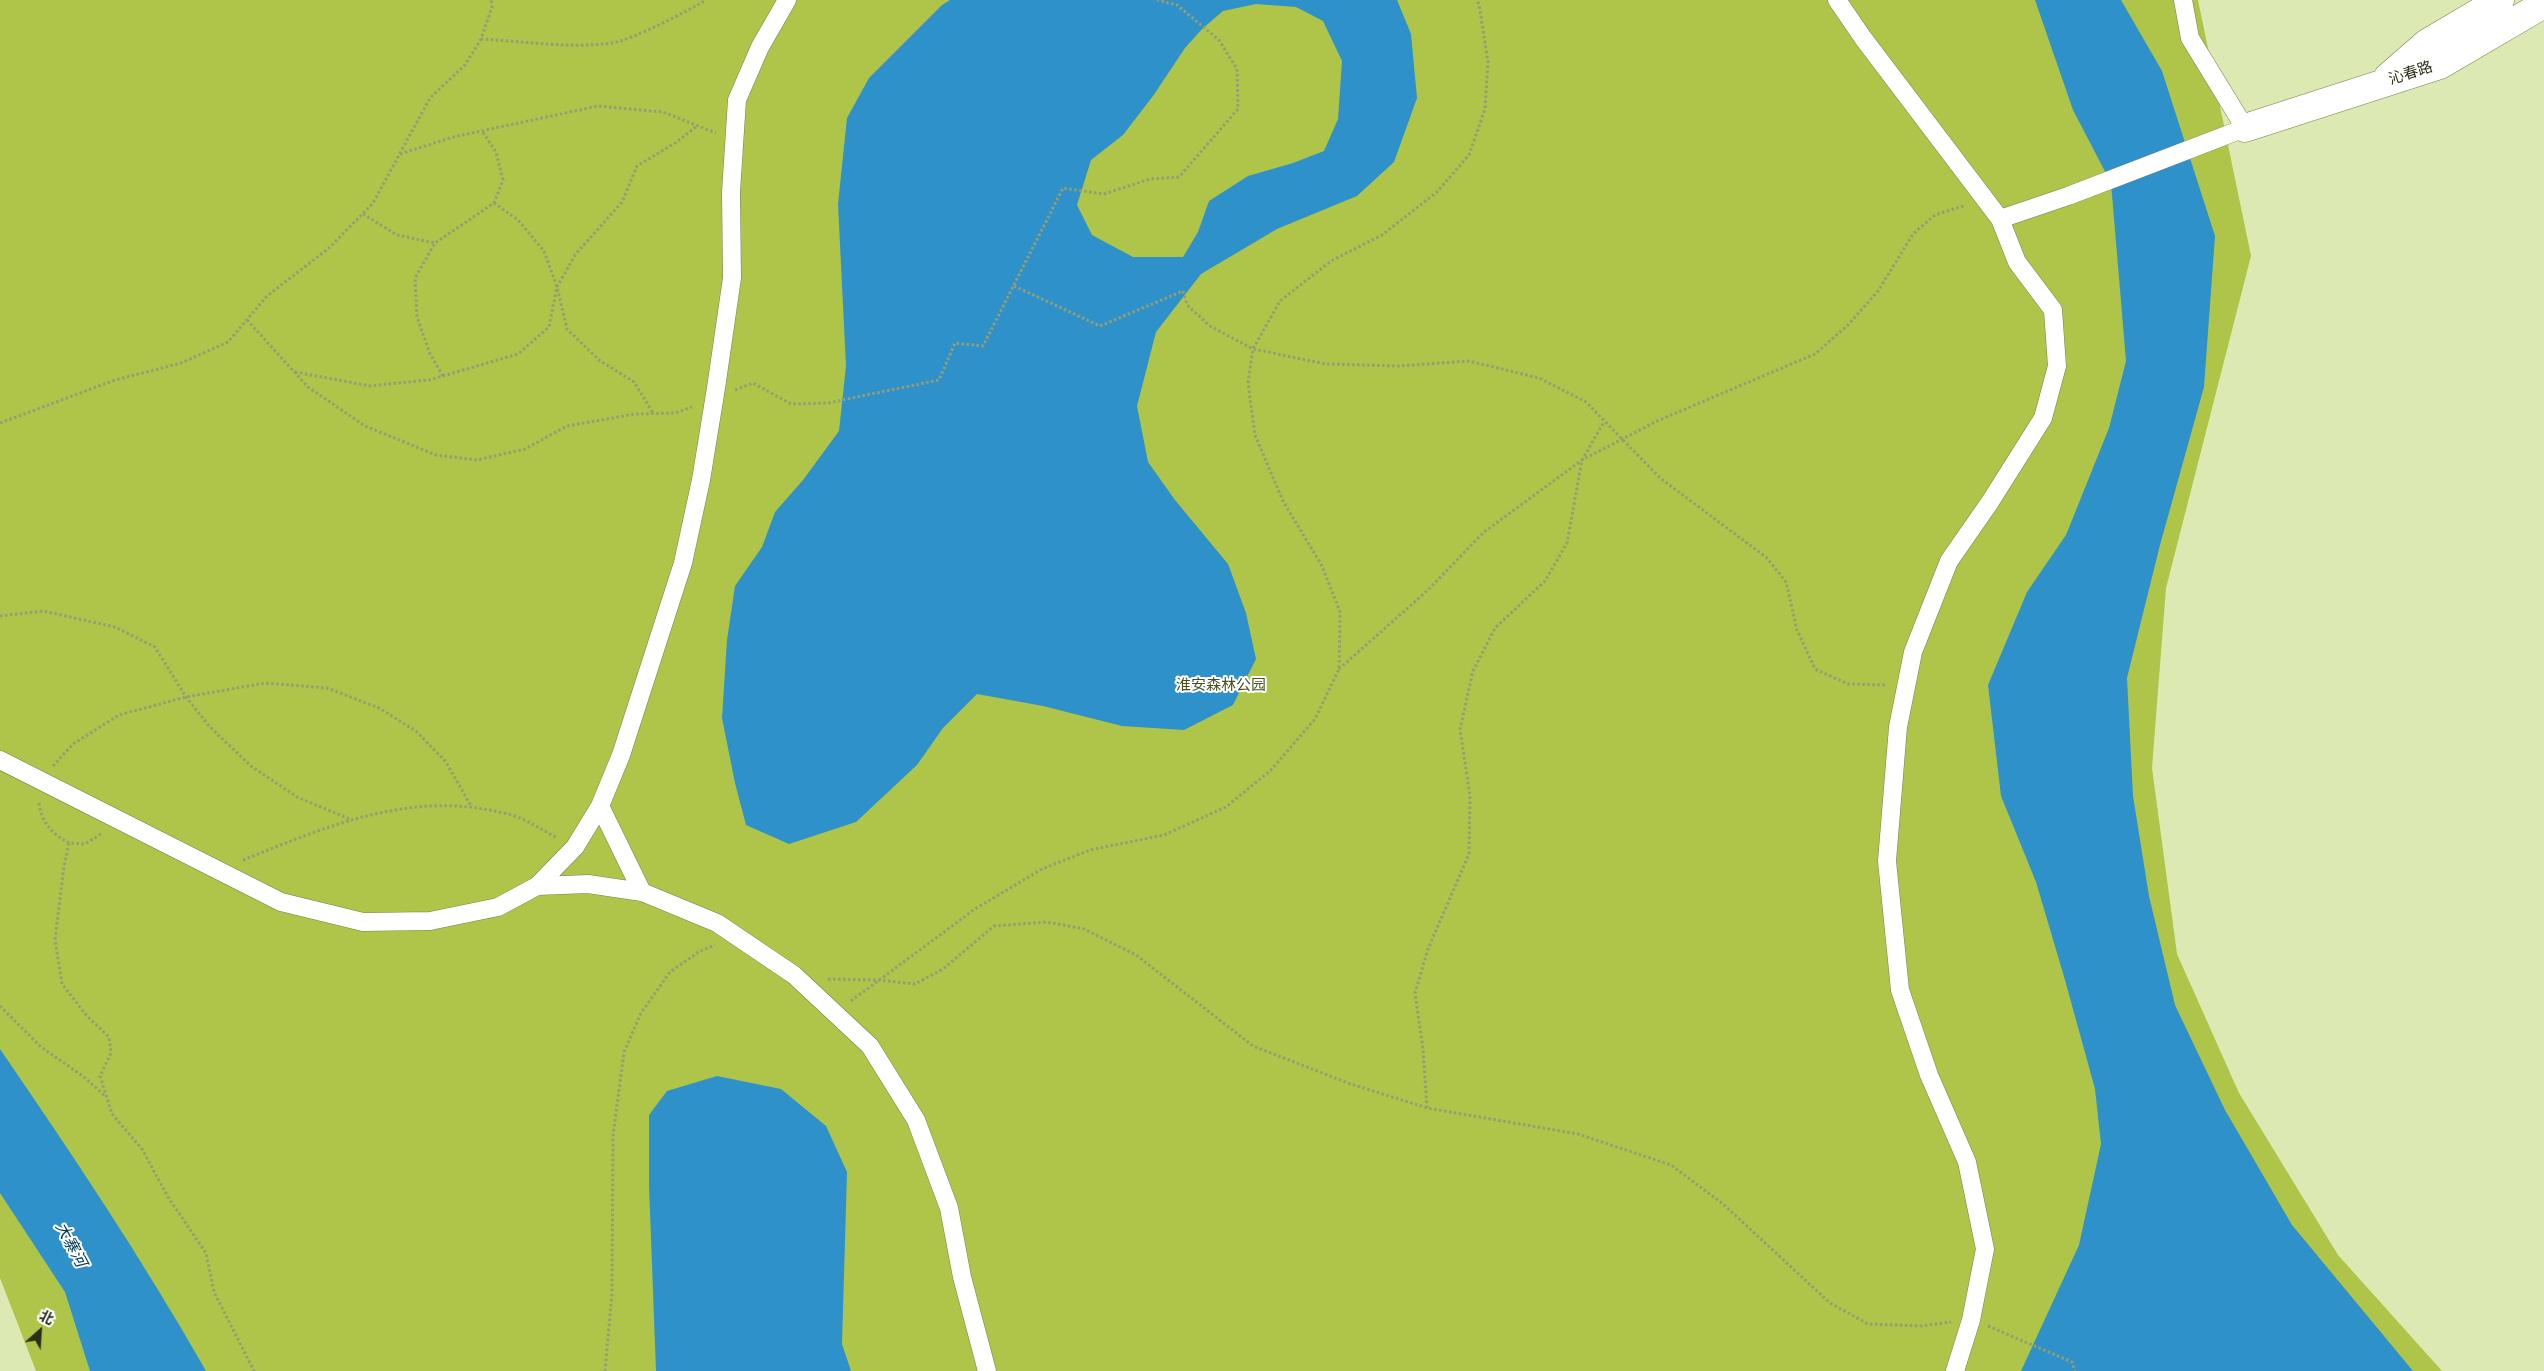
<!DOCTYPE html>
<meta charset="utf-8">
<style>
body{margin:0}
#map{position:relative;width:2544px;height:1371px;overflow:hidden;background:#dce9b2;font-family:"Titillium Web","Noto Sans SC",sans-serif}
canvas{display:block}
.north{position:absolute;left:15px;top:1306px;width:50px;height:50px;-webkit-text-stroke:4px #fff;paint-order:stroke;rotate:26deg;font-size:14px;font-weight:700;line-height:20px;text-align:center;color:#2a2f19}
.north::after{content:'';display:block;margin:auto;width:18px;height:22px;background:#2a2f19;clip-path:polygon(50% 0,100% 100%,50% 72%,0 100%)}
</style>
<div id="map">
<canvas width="2544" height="1371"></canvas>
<div class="north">北</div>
</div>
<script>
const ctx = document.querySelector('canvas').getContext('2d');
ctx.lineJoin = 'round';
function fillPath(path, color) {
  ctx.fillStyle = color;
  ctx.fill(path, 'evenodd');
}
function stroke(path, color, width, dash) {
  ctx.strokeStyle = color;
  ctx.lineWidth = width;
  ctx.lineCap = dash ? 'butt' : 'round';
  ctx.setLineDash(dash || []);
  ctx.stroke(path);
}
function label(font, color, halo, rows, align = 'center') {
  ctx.font = font + ' "Titillium Web","Noto Sans SC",sans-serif';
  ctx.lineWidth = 4;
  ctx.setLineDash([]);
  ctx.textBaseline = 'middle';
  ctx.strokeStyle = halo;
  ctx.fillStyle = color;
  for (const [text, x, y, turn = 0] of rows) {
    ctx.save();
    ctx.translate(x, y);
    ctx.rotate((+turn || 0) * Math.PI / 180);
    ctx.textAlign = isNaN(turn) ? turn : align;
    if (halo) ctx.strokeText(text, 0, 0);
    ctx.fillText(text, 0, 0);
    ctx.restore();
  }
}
fillPath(new Path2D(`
 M 0,0 L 2198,0 L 2251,256 L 2166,588 L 2152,768 L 2177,954 L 2239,1093 L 2338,1255 L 2442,1371 L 36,1371 L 0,1278 Z`), '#aec54a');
fillPath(new Path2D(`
 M 950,0 L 1397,0 L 1411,34 L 1417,98 L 1394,162 L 1357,196 L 1277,229 L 1201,274 L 1156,332 L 1137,406 L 1148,462 L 1175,500 L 1228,564 L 1246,613 L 1256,659 L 1233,705 L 1184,730 L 1122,726 L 1043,706 L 977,694 L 943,728 L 917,765 L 856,822 L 789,844 L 746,825 L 735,783 L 722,718 L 727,640 L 735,586 L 762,547 L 775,512 L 803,480 L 839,431 L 846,366 L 838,204 L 847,118 L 869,78 L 942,5 ZM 1256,4 L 1296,7 L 1323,21 L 1342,61 L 1338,119 L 1324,151 L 1293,163 L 1248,176 L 1209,201 L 1198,232 L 1183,257 L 1133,257 L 1092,235 L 1077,205 L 1091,160 L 1123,135 L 1153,96 L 1185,48 L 1202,29 L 1223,11 Z
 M 2035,0 L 2121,0 L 2162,71 L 2215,236 L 2204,387 L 2160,545 L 2127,678 L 2133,796 L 2149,896 L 2175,1005 L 2225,1110 L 2292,1225 L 2413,1371 L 2021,1371 L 2079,1245 L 2101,1144 L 2095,1089 L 2065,980 L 2036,882 L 2001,796 L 1988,685 L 2027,592 L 2066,535 L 2109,428 L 2126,361 L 2111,183 L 2073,110 Z
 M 0,1049 C 72,1154 143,1260 206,1371 L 90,1371 L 65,1292 L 0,1193 Z
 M 717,1076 L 781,1089 L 826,1126 L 847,1172 L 842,1344 L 851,1371 L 656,1371 L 649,1185 L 649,1115 L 667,1091 Z`), '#2f91c9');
const pedestrian = new Path2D(`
 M 1837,0 L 1863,38 L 2000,219 L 2017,262 L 2053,310 L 2057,366 L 2043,418 L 1990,502 L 1949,561 L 1913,652 L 1898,727 L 1887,861 L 1900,990 L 1929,1075 L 1967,1162 L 1985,1249 L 1971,1320 L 1955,1371
 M 2000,219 L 2068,196 L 2245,128 L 2190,38 L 2183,0
 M 0,760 L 281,902 L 363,922 L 430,921 L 498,907 L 537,886 L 588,884 L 642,892 L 717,923 L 794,975 L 870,1046 L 916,1120 L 949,1208 L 962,1277 L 987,1371
 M 600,806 L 642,892
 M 537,886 L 575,847 L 600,806 L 621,755 L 683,563 L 701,480 L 716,388 L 732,278 L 731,192 L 737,100 L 760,47 L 787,0`);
const tertiary = new Path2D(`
 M 2388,77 L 2427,43 L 2500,0
 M 2245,128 L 2440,65 L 2544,4`);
stroke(pedestrian, '#75804d', 19);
stroke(tertiary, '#75804d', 29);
stroke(new Path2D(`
 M 481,39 C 522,41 572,49 612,43 C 632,40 688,11 706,0
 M 400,154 L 453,137 L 598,106 L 663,112 L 716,133
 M 494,203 L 518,220 L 544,251 L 557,287 L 567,329 L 599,360 L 634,382 L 653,413
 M 363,214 L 397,235 L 435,243
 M 1014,286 L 1100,326 L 1183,291 L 1187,305 L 1210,326 L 1253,349 L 1326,364 L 1399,366 L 1469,361 L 1539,378 L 1586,402 L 1660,478 L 1767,558 L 1786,582 L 1797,630 L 1815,669 L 1848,684 L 1886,685
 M 247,320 L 308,387 L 365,426 L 436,455 L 477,460 L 525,449 L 567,426 L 635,414 L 675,413 L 692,407
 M 295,372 L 370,386 L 429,380 L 518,354 L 549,327 L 557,287 L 575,255 L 622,202 L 637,166 L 675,143 L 697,126
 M 443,376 L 430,354 L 417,317 L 415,278 L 435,243 L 494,203 L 503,180 L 496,152 L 482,131
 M 735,390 L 753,383 L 791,404 L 828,403 L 939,380 L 955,343 L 983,346 L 1063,188 L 1104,194 L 1150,179 L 1179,177 L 1238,109 L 1237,69 L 1219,40 L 1177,5 L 1157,0
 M 0,423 L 115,380 L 181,363 L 228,342 L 267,296 L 329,248 L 373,203 L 430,98 L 465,65 L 481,39 L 492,7 L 491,0
 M 0,616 L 43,611 L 115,627 L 155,647 L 186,697 L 210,727 L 251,766 L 297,797 L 352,820
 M 1339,669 L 1428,590 L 1484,532 L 1582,460 L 1657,421 L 1815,354 L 1848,325 L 1878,291 L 1913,234 L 1935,215 L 1966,205
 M 53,766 L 73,744 L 119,715 L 186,697 L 265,683 L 327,688 L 379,708 L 416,731 L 446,762 L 471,806
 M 39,803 C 42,823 51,833 69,843
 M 101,834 L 85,844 L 69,843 L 64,866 L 55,940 L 62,984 L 87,1016 L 109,1037 L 111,1053 L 100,1076 L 112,1114 L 142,1149 L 168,1197 L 206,1253 L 214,1292 L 254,1371
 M 243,860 C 323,828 406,792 494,811 C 502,813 512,814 520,818 C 532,823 544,831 557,838
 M 828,979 L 878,980 L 915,984 L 943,969 L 994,926 L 1047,922 L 1084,929 L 1136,955 L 1253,1046 L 1348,1083 L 1427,1108 L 1578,1134 L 1671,1165 L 1723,1204 L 1830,1303 L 1868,1324 L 1921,1326 L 1951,1322
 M 851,1001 L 975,909 L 1042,869 L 1090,850 L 1164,835 L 1226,807 L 1271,770 L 1315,719 L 1339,669 L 1340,612 L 1322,566 L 1283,501 L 1255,435 L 1248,383 L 1253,349 L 1280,301 L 1331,261 L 1382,235 L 1437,192 L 1469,155 L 1485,109 L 1488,62 L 1479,4 L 1476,0
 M 0,1006 L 41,1047 L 84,1077 L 105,1096
 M 1427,1108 L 1423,1049 L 1415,993 L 1428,949 L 1469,854 L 1470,796 L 1460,729 L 1473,671 L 1495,628 L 1545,581 L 1567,543 L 1582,460 L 1604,422
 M 1988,1326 L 2072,1362 L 2075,1371
 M 605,1371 L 612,1293 L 613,1136 L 624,1052 L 641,1013 L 670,972 L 700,951 L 715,945`), '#949e74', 3, [2.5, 2.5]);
stroke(pedestrian, '#fff', 18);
stroke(tertiary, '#fff', 28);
label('15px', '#2a2f19', '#fff', [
 ["沁春路",2411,74,-18]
]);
label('15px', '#47511f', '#fff', [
 ["淮安森林公园",1221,686]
]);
label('italic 16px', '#013a56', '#fff', [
 ["大寨河",70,1245,62]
]);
</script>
